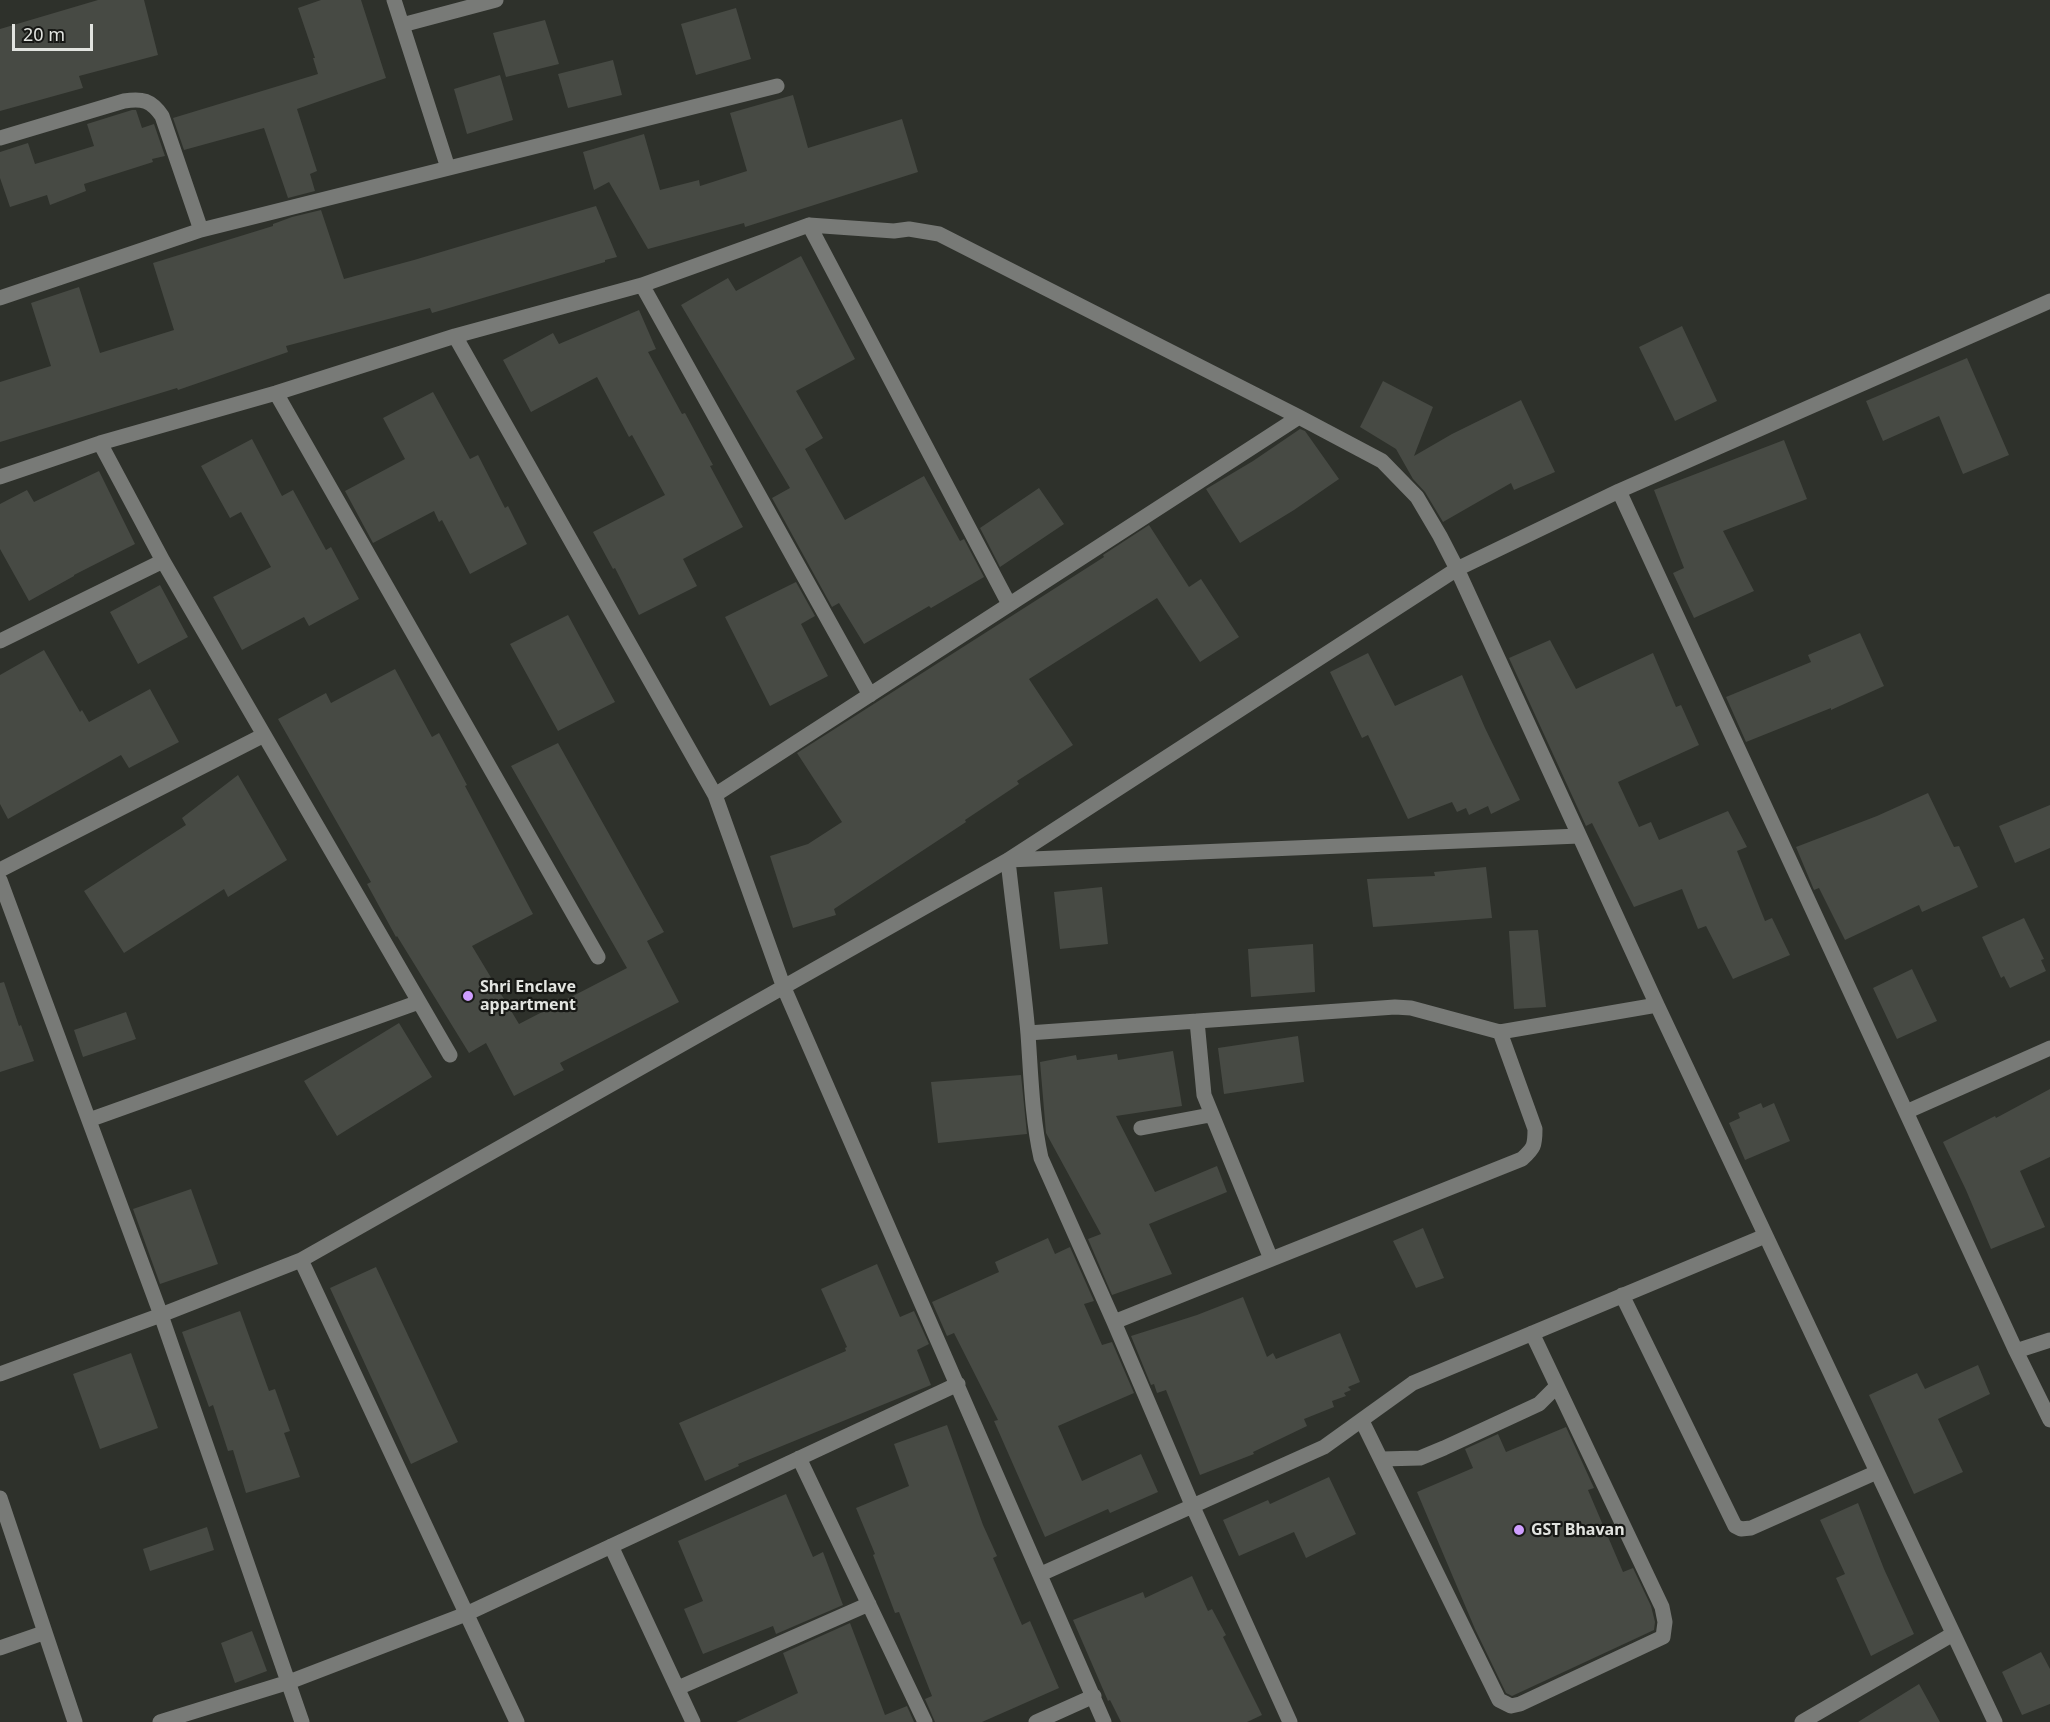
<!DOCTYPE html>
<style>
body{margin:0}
#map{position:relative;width:2050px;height:1722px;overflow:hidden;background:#2e312b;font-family:"Noto Sans",sans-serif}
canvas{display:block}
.scale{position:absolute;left:12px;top:24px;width:81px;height:27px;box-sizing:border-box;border:3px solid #e2e4e0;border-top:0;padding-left:8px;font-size:18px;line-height:21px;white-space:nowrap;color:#e2e4e0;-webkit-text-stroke:4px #171815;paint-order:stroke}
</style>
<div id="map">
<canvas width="2050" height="1722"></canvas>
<div class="scale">20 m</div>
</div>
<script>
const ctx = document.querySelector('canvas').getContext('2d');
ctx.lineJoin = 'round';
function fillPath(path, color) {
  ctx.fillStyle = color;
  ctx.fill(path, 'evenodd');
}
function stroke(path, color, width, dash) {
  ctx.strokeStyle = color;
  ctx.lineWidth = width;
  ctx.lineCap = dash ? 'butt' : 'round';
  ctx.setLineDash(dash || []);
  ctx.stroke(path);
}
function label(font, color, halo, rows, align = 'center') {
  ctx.font = font + ' "Noto Sans",sans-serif';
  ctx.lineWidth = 4.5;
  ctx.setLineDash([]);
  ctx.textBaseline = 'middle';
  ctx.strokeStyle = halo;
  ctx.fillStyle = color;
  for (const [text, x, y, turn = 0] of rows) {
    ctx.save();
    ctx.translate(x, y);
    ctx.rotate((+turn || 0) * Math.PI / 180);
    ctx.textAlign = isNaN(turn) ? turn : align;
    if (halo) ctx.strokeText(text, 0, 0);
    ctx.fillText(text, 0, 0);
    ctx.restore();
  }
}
fillPath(new Path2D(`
 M 98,0 L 144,0 L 158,55 L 79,76 L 83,88 L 0,111 L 0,29 Z
 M 321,0 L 361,0 L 386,78 L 297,109 L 317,171 L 310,174 L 315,191 L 288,198 L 264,128 L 184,150 L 173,118 L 318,74 L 313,58 L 315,58 L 298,8 Z
 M 736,8 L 751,59 L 696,75 L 681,24 Z
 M 545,20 L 559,64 L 506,77 L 493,33 Z
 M 613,60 L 622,95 L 568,108 L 558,74 Z
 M 500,75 L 513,120 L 467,134 L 454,89 Z
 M 793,95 L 808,148 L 902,119 L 918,172 L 745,227 L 744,223 L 648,249 L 609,182 L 594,190 L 583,152 L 644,134 L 660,190 L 699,180 L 700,186 L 747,171 L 730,113 Z
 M 132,110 L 136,110 L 142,128 L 154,124 L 165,156 L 152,159 L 153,162 L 84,184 L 86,191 L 50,205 L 47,195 L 10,207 L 0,178 L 0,152 L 28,143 L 35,164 L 94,146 L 87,124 Z
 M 596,206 L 617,257 L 605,260 L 605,262 L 432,313 L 430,308 L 286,346 L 288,352 L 178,390 L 177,388 L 0,442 L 0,382 L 51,366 L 31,303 L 79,287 L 100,353 L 174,330 L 153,263 L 273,226 L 273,224 L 292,217 L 321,210 L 344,279 L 414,260 Z
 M 801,256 L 855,359 L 796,391 L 823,438 L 805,449 L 845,520 L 924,476 L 960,541 L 964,539 L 984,577 L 931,608 L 929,606 L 864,644 L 839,603 L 832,607 L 772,498 L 790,488 L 681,305 L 728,278 L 736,291 Z
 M 639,310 L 656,349 L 648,352 L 682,414 L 685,413 L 713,465 L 710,466 L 743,527 L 683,559 L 697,586 L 639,615 L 615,568 L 613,569 L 593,532 L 665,495 L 632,435 L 629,437 L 597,377 L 531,412 L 503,360 L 553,333 L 559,344 Z
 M 1682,326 L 1717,401 L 1675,421 L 1639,347 Z
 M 1967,358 L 2009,455 L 1963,474 L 1939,416 L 1883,441 L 1866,401 Z
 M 1383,381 L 1433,407 L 1414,456 L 1452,434 L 1521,400 L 1555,472 L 1514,490 L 1511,483 L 1443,522 L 1425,492 L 1413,479 L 1396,449 L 1360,427 Z
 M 433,392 L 470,459 L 478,455 L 505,508 L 508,506 L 527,544 L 470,574 L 442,520 L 439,522 L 434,511 L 373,543 L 345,491 L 405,459 L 383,418 Z
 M 1300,429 L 1305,431 L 1339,479 L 1294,510 L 1240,543 L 1206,489 L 1253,461 Z
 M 252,439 L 282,496 L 293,490 L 326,550 L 331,547 L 359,599 L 309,626 L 304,617 L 242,650 L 213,597 L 271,567 L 241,512 L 230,518 L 201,466 Z
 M 1784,440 L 1807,499 L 1723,531 L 1754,591 L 1694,618 L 1673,573 L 1684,568 L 1654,490 Z
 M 99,471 L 135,544 L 74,575 L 74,576 L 29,601 L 0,549 L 0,504 L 27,490 L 34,502 Z
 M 1039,488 L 1064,524 L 1000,567 L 980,528 Z
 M 1149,525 L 1189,587 L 1201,579 L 1239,637 L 1200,662 L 1157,598 L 1029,679 L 1073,745 L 1017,781 L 1019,784 L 965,820 L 966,822 L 834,909 L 836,915 L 793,928 L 770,856 L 808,844 L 842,822 L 797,753 L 1104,557 L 1103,555 Z
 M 796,582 L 815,616 L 801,624 L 828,676 L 770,706 L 725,617 Z
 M 160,585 L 188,637 L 138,664 L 110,612 Z
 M 568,615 L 615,702 L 558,731 L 510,644 Z
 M 1860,633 L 1884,686 L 1831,710 L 1831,708 L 1746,742 L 1726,697 L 1811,662 L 1808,655 Z
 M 1550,640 L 1576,689 L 1653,653 L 1676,707 L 1681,705 L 1699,745 L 1618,782 L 1639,827 L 1651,822 L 1659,840 L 1728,811 L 1747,847 L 1737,851 L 1765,921 L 1772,918 L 1790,955 L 1733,979 L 1706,926 L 1698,929 L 1682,889 L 1634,907 L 1592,823 L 1586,826 L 1509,658 Z
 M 44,650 L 80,712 L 82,710 L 89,722 L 150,689 L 179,742 L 129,768 L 121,755 L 8,819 L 0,804 L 0,675 Z
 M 1368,653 L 1395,706 L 1462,675 L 1485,728 L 1520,800 L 1491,814 L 1488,806 L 1469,815 L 1466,808 L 1457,812 L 1452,802 L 1408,819 L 1368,735 L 1362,738 L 1330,672 Z
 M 395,669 L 432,737 L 439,733 L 467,785 L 465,786 L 533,914 L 472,946 L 519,1024 L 627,968 L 511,766 L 558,743 L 664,932 L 647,941 L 679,1002 L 560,1063 L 564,1070 L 514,1096 L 486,1043 L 469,1053 L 397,936 L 396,937 L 367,884 L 371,882 L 278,719 L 326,693 L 331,703 Z
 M 238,775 L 287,860 L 228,897 L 224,889 L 124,953 L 84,891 L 186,825 L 182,818 Z
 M 1928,793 L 1954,847 L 1959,846 L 1978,887 L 1922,912 L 1919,905 L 1845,940 L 1819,888 L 1814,890 L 1796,847 L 1877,816 Z
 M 2050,805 L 2050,848 L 2015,863 L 1999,826 Z
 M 1486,867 L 1492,918 L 1373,927 L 1367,879 L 1435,876 L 1434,872 Z
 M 1102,887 L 1108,944 L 1060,949 L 1054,892 Z
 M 2024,918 L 2044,959 L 2041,960 L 2046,971 L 2010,988 L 2004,976 L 2001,978 L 1982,937 Z
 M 1538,930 L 1546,1007 L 1514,1009 L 1509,931 Z
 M 1313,944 L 1315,992 L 1251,997 L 1248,949 Z
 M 1912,969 L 1937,1021 L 1897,1039 L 1873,988 Z
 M 4,982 L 19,1026 L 21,1025 L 34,1061 L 0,1072 L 0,983 Z
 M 126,1012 L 136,1039 L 83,1057 L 74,1030 Z
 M 399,1023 L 432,1077 L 337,1136 L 304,1081 Z
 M 1298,1036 L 1304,1082 L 1224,1094 L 1218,1048 Z
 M 1173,1051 L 1182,1106 L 1116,1116 L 1155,1192 L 1217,1166 L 1227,1192 L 1149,1224 L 1172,1274 L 1112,1295 L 1088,1239 L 1101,1234 L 1046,1133 L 1040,1062 L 1076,1055 L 1077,1060 L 1117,1054 L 1118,1060 Z
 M 1021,1075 L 1027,1134 L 938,1143 L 931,1082 Z
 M 2050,1089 L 2050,1157 L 2020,1171 L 2045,1227 L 1991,1249 L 1966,1190 L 1943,1142 L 1995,1116 L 1996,1118 Z
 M 1761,1103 L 1763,1108 L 1774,1103 L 1790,1141 L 1745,1160 L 1729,1123 L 1740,1118 L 1738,1113 Z
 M 191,1189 L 218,1264 L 160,1284 L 133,1209 Z
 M 1423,1228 L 1444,1278 L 1416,1288 L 1393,1241 Z
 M 1048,1238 L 1055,1254 L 1070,1247 L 1094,1301 L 1084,1304 L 1102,1345 L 1112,1342 L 1134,1393 L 1058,1426 L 1082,1481 L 1141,1454 L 1158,1492 L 1110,1513 L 1108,1509 L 1045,1537 L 994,1421 L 998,1420 L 954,1333 L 947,1336 L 932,1302 L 999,1272 L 995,1262 Z
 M 877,1264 L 900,1317 L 914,1311 L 929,1344 L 917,1350 L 931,1385 L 738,1464 L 739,1466 L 705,1481 L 679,1423 L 846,1351 L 845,1348 L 847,1347 L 821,1289 Z
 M 376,1267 L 458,1442 L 411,1464 L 330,1288 Z
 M 1243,1297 L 1267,1357 L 1273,1353 L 1276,1359 L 1340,1333 L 1360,1382 L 1348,1387 L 1351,1390 L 1344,1393 L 1346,1396 L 1332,1401 L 1334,1407 L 1304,1419 L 1307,1426 L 1253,1452 L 1254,1454 L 1200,1475 L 1166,1390 L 1157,1393 L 1154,1384 L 1151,1385 L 1131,1336 L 1197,1315 Z
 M 240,1311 L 269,1391 L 275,1389 L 290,1431 L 284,1433 L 300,1477 L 246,1493 L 233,1450 L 228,1451 L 213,1405 L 209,1407 L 182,1332 Z
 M 131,1353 L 158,1428 L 100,1449 L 73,1374 Z
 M 1978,1365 L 1990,1394 L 1938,1419 L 1963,1472 L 1914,1494 L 1869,1395 L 1917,1373 L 1925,1389 Z
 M 947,1425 L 983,1525 L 997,1556 L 993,1558 L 1022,1625 L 1030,1621 L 1059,1688 L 982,1722 L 935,1722 L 925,1699 L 932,1696 L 899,1612 L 895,1613 L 873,1555 L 875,1554 L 856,1508 L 909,1486 L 894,1444 Z
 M 1566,1427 L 1594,1488 L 1588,1490 L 1623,1572 L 1633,1568 L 1651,1606 L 1655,1622 L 1654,1630 L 1512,1696 L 1506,1693 L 1475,1629 L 1417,1492 L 1473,1468 L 1465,1449 L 1498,1434 L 1506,1452 Z
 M 1329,1477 L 1356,1534 L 1306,1558 L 1294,1532 L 1239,1556 L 1223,1520 L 1268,1500 L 1270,1504 Z
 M 786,1494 L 813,1557 L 823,1552 L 843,1605 L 776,1634 L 773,1626 L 703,1654 L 684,1609 L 703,1601 L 678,1541 Z
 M 1858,1503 L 1884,1569 L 1914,1634 L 1871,1656 L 1836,1578 L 1845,1574 L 1820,1520 Z
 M 207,1527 L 214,1550 L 150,1571 L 143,1549 Z
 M 1192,1576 L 1208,1611 L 1212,1609 L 1226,1635 L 1223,1637 L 1262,1715 L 1247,1722 L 1121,1722 L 1110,1700 L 1108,1701 L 1073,1620 L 1143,1592 L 1145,1598 Z
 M 850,1623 L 885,1715 L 907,1706 L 914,1722 L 736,1722 L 798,1693 L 783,1653 Z
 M 252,1631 L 267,1671 L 235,1683 L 221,1643 Z
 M 2041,1652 L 2050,1669 L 2050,1704 L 2022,1715 L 2002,1672 Z
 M 1919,1684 L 1940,1722 L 1858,1722 Z`), '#474a44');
stroke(new Path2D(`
 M 394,0 L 448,168
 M 402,25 L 496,0
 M 0,138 L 124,101 C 142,98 151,100 162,116 L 201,230
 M 809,225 L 1009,604
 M 642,285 L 870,695
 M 0,298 L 201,230 L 777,86
 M 455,336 L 715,795 L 784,988 L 1104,1722
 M 276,393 L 598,957
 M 100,443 L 163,561 L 450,1055
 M 0,477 L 100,443 L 276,393 L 455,336 L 642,285 L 809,225 L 894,231 L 909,229 L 939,234 L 1299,417 L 1382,461 L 1417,497 L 1440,536 L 1457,569 L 1657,1005 L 1995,1722
 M 1619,491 L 1906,1112
 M 0,641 L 163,561
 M 715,795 L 1299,417
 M 0,870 L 264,735
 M 0,880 L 161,1315 L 302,1722
 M 1197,1021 L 1204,1095 L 1271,1259
 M 1028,1033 L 1395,1007 L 1411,1008 L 1500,1032 L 1657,1005
 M 2050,1048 L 1906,1112 L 2016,1351 L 2050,1420
 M 89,1120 L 419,1002
 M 1141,1128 L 1210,1115
 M 301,1260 L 517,1722
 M 1622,1295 L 1735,1526 L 1741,1529 L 1751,1528 L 1877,1472
 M 1114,1322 L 1522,1159 C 1534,1148 1535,1146 1535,1129 L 1500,1032
 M 2016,1351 L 2050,1340
 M 0,1374 L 161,1315 L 301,1260 L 1008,860 L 1457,569 L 1619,491 L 2050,301
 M 1362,1421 L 1499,1700 L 1511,1706 L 1520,1704 L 1663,1637 L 1665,1622 L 1662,1607 L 1532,1333
 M 799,1458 L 925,1722
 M 1382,1459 L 1420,1458 L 1444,1448 L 1539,1404 L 1557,1386
 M 0,1498 L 75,1722
 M 611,1546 L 693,1722
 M 1041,1574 L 1324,1447 L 1413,1383 L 1765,1236
 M 0,1648 L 43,1633
 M 678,1688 L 869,1604
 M 160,1722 L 289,1682 L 466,1614 L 958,1384
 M 1036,1722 L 1094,1696
 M 1290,1722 L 1193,1507 L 1114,1322 L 1041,1158 C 1032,1117 1031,1076 1028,1034 C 1023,976 1014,918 1008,860 L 1579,836
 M 1802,1722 L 1953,1634`), '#787a77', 15);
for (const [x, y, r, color] of [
 [468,996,6,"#cf9eff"],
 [1519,1530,6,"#cf9eff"]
]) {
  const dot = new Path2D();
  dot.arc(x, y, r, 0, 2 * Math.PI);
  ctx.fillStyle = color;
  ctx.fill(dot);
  stroke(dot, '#171815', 2);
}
label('bold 16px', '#e2e4e0', '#171815', [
 ["Shri Enclave",480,987],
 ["appartment",480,1005],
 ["GST Bhavan",1531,1530]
], 'left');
</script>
